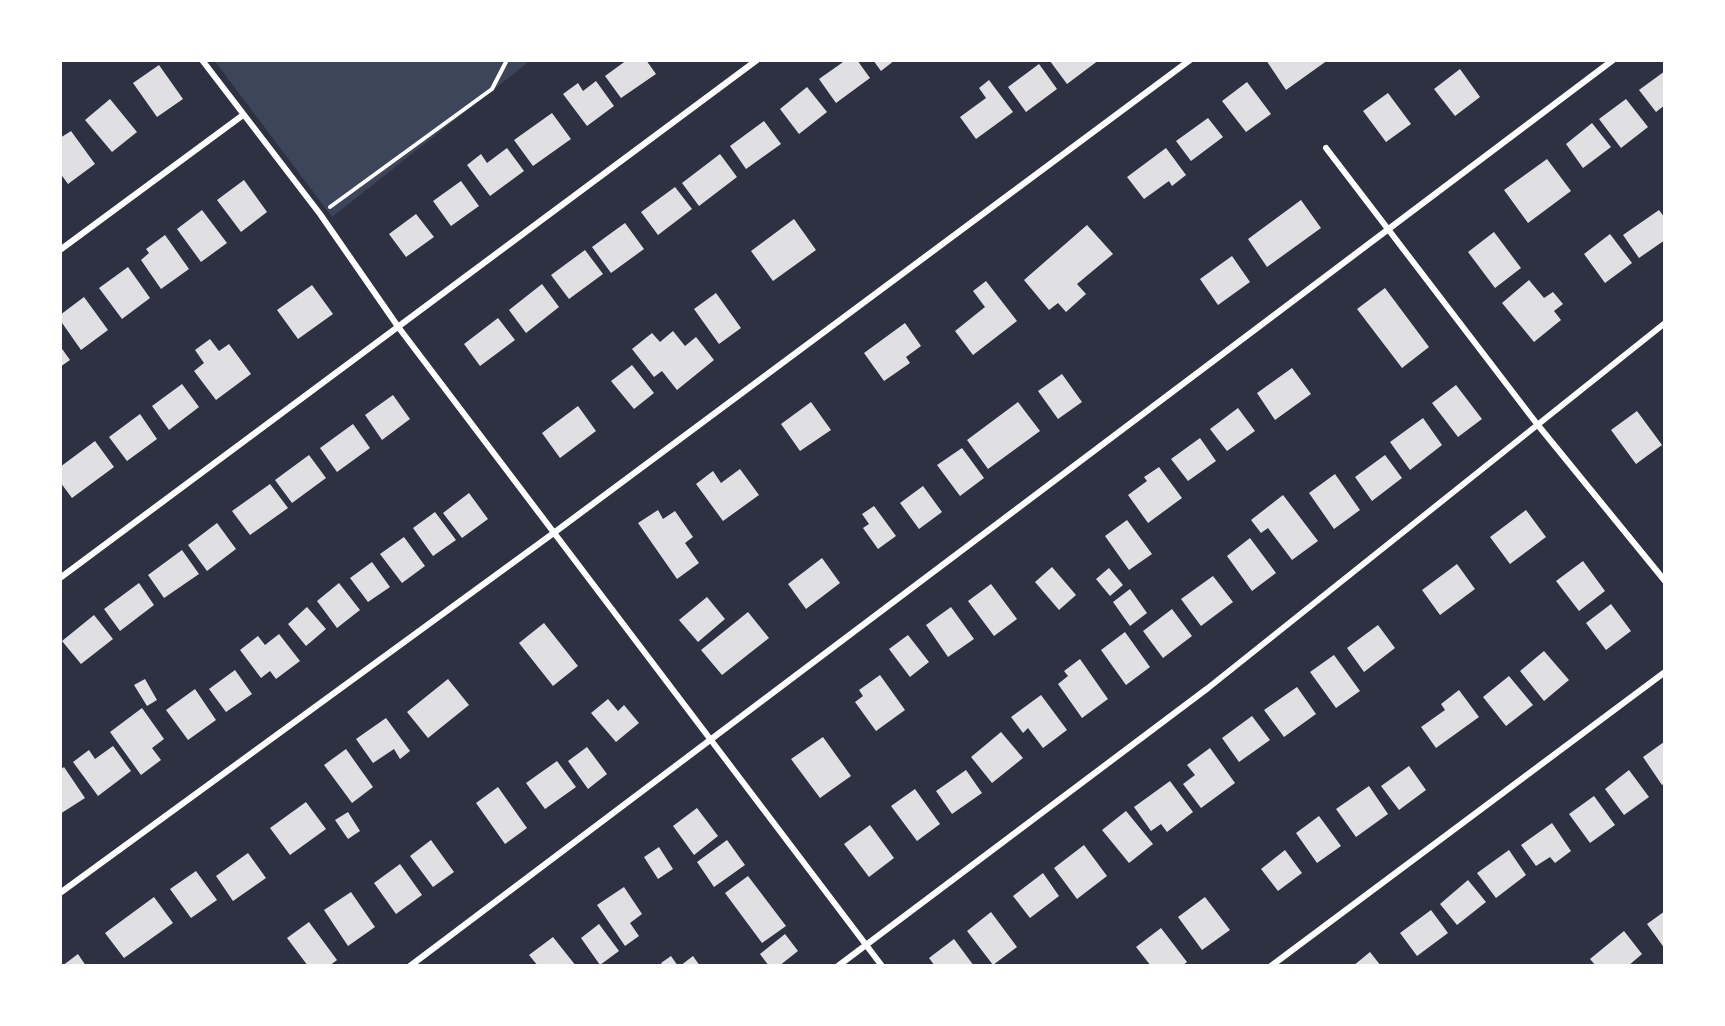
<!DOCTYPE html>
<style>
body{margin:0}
#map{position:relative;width:1725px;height:1026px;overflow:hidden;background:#2d3142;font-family:"Titillium Web",sans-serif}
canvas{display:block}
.frame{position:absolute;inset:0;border:62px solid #fff;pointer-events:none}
</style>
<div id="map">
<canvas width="1725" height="1026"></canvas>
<div class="frame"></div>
</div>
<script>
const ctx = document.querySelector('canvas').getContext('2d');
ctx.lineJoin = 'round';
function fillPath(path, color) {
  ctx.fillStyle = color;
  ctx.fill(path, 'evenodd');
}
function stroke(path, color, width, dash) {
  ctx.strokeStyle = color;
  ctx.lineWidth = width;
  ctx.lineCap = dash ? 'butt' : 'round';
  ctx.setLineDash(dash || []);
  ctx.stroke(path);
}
fillPath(new Path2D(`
 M 214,60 L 531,60 L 332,217 Z`), '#3c4559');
fillPath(new Path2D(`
 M 627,60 L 646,60 L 656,74 L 621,98 L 605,76 Z
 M 846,60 L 857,60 L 870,78 L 836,103 L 819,79 Z
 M 873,60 L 895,60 L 881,71 Z
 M 1052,60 L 1099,60 L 1067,84 L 1050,61 Z
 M 1266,60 L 1328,60 L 1286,90 Z
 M 1039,64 L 1057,89 L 1026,112 L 1008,87 Z
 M 159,65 L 183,99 L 157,117 L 133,83 Z
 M 1460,69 L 1480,97 L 1455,116 L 1434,89 Z
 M 1665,71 L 1665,105 L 1656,112 L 1639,90 Z
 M 989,80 L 1013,112 L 976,139 L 960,117 L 986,98 L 979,88 Z
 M 596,81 L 614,106 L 587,126 L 563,94 L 578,83 L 583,91 Z
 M 1247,82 L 1271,114 L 1246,132 L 1222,101 Z
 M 807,87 L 827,112 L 799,134 L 780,109 Z
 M 1388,93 L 1411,124 L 1386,142 L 1363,111 Z
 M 110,99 L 137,132 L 112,152 L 85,120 Z
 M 1626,99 L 1648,127 L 1621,148 L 1599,119 Z
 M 552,113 L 571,139 L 533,166 L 514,140 Z
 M 1208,118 L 1223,137 L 1191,161 L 1176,141 Z
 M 764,121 L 781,144 L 746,169 L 730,146 Z
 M 1592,123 L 1611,147 L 1583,168 L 1566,144 Z
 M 71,131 L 95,164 L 68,184 L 60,173 L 60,138 Z
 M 507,148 L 524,171 L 490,196 L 467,165 L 481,154 L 487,163 Z
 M 1166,148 L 1186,175 L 1172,186 L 1169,181 L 1144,199 L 1127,177 Z
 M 720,154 L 737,177 L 699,206 L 682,183 Z
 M 1547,159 L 1571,191 L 1528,223 L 1504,190 Z
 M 244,180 L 267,212 L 241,232 L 217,200 Z
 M 461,181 L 479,206 L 451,226 L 433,201 Z
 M 675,187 L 692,209 L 658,235 L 641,212 Z
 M 1301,200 L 1321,228 L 1267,267 L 1248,239 Z
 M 202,210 L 227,243 L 201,262 L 177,229 Z
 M 1659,210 L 1665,218 L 1665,240 L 1639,258 L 1623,235 Z
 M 416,214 L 434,237 L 406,257 L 389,234 Z
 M 794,219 L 816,250 L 773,281 L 751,251 Z
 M 625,223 L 644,249 L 611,273 L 592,247 Z
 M 1087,225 L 1113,254 L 1077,284 L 1086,294 L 1066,312 L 1058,303 L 1049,310 L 1024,280 Z
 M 1494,232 L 1521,268 L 1495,288 L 1468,252 Z
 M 1610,234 L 1632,263 L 1605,283 L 1584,254 Z
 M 165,235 L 189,269 L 161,289 L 141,260 L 149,253 L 146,249 Z
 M 585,250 L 603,274 L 569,299 L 551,275 Z
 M 1232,256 L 1250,282 L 1218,305 L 1200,279 Z
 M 128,267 L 150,298 L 122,319 L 99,288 Z
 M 1529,280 L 1544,298 L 1553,292 L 1563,304 L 1554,311 L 1561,320 L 1534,342 L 1502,303 Z
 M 986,281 L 1017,321 L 973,355 L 955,331 L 985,307 L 973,291 Z
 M 542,284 L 559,307 L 526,333 L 509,310 Z
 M 312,285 L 333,314 L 298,339 L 277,310 Z
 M 1385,288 L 1429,347 L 1402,368 L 1357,309 Z
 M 716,293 L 741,328 L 719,344 L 694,309 Z
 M 84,297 L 108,330 L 81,350 L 60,320 L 60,315 Z
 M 498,318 L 515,340 L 480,366 L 464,344 Z
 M 905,323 L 921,346 L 906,357 L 910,363 L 884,381 L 864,353 Z
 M 673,331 L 685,346 L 696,337 L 714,360 L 677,390 L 662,371 L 654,377 L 632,349 L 652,333 L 660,342 Z
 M 210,339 L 219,351 L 229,344 L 251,374 L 216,400 L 194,371 L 204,363 L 195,350 Z
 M 60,346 L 70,360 L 60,367 Z
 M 632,365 L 654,393 L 634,409 L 611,381 Z
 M 1292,368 L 1311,394 L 1275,420 L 1257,393 Z
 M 1062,374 L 1082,402 L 1058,419 L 1038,391 Z
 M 182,384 L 199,407 L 169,430 L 152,406 Z
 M 1456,385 L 1482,419 L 1458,437 L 1432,403 Z
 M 393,395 L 410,419 L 382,440 L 365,415 Z
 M 811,402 L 831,430 L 800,451 L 781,424 Z
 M 1018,402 L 1040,431 L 988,469 L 967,440 Z
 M 578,406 L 596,431 L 560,458 L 542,433 Z
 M 1238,408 L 1255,431 L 1227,451 L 1210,429 Z
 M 1637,411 L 1662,445 L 1636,464 L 1611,430 Z
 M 140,414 L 157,439 L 127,461 L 109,437 Z
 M 1423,418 L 1442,445 L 1410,470 L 1390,442 Z
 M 353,424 L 370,448 L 337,472 L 320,448 Z
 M 1200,438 L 1216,461 L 1188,481 L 1171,459 Z
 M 95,441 L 114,467 L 72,498 L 60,482 L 60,467 Z
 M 962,448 L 984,478 L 960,496 L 937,465 Z
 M 309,455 L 326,478 L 292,503 L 275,480 Z
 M 1385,455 L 1402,478 L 1372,501 L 1355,477 Z
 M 1159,467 L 1182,498 L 1148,523 L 1128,495 L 1147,481 L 1144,477 Z
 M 740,469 L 759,495 L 723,521 L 696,484 L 713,471 L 721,483 Z
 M 1335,474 L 1360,510 L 1334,529 L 1309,493 Z
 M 270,484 L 288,508 L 250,535 L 232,511 Z
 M 923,486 L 942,512 L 919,529 L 900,503 Z
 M 469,493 L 488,519 L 462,538 L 443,513 Z
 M 1283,495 L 1318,541 L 1292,560 L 1268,528 L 1261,533 L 1251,520 Z
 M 874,506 L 896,536 L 878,549 L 863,528 L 869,524 L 862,514 Z
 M 658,510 L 663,519 L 675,511 L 693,537 L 685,543 L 699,563 L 677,579 L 638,523 Z
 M 1526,510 L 1546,537 L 1510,564 L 1490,537 Z
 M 435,512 L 456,540 L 433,556 L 413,528 Z
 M 1127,520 L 1152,554 L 1129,570 L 1105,536 Z
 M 217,523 L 236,549 L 207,571 L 188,545 Z
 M 404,537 L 425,566 L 402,583 L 380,554 Z
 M 1250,538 L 1276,573 L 1252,591 L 1227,556 Z
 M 182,550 L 199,574 L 164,598 L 148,575 Z
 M 822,558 L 840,583 L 806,609 L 788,584 Z
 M 1583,561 L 1605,591 L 1579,611 L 1556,581 Z
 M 372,562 L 390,587 L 368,602 L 350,578 Z
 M 1457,564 L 1475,589 L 1440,615 L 1422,590 Z
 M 1052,567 L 1076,595 L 1059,610 L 1035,582 Z
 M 1109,568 L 1123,585 L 1110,596 L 1096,579 Z
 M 1213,576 L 1233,602 L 1201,626 L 1181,599 Z
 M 139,583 L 154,605 L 120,631 L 104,609 Z
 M 339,583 L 360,610 L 337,628 L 317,601 Z
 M 991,584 L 1017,619 L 994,636 L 968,601 Z
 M 1130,589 L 1147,613 L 1130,626 L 1113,602 Z
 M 707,597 L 725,619 L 698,642 L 679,620 Z
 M 1611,604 L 1631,631 L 1606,650 L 1586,623 Z
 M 307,607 L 326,629 L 306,646 L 288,624 Z
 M 951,607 L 974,639 L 948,657 L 926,625 Z
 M 1172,609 L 1192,636 L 1163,658 L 1143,631 Z
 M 748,612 L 769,638 L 722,675 L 701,650 Z
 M 94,615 L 113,639 L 81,664 L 62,641 Z
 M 544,623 L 578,666 L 553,686 L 519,643 Z
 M 1378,625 L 1395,648 L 1364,672 L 1347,648 Z
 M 1125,632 L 1150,667 L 1126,685 L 1101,650 Z
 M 279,634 L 300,661 L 276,679 L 270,671 L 261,678 L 240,650 L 258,636 L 265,645 Z
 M 908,635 L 929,662 L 910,677 L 889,649 Z
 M 1544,651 L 1569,680 L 1544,701 L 1520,671 Z
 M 1334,655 L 1360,691 L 1336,708 L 1310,672 Z
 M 1080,659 L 1108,699 L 1082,718 L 1058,684 L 1068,676 L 1064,671 Z
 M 235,670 L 252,694 L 226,712 L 209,689 Z
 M 880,675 L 905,710 L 876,731 L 855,702 L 863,696 L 859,690 Z
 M 1509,676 L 1533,705 L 1506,726 L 1483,697 Z
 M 145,679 L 157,700 L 147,706 L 134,685 Z
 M 448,679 L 469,705 L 428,738 L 407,712 Z
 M 1297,687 L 1316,714 L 1284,737 L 1264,710 Z
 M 195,689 L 216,720 L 188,740 L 166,710 Z
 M 1459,690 L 1479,717 L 1436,748 L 1421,727 L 1445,710 L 1441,704 Z
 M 1041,695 L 1067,730 L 1043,748 L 1028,728 L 1023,733 L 1011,717 Z
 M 608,699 L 618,711 L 624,705 L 639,723 L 616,742 L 591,713 Z
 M 142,708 L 164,739 L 152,748 L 161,760 L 141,775 L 110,732 Z
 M 1252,716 L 1270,740 L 1239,762 L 1222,738 Z
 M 386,718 L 410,751 L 400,759 L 394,749 L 373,763 L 356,739 Z
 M 1001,732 L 1023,758 L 992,783 L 971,757 Z
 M 823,737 L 851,776 L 820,798 L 791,759 Z
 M 1664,742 L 1665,783 L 1662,785 L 1643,757 Z
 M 113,746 L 131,771 L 98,796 L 73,762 L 89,750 L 95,759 Z
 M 587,747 L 607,774 L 588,789 L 568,761 Z
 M 1210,748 L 1235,783 L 1201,808 L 1183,784 L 1195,775 L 1187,765 Z
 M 346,749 L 373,787 L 352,803 L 324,765 Z
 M 557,761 L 576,787 L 545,809 L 526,783 Z
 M 1409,766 L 1426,790 L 1399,810 L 1381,786 Z
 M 64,767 L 85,798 L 60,814 L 60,770 Z
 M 966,770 L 982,793 L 952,814 L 936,791 Z
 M 1629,770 L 1649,797 L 1624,815 L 1605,789 Z
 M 1170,781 L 1193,812 L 1167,832 L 1161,824 L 1151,831 L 1134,807 Z
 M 1369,786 L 1388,814 L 1356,837 L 1336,809 Z
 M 498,787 L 527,828 L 505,844 L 476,803 Z
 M 915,789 L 940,824 L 917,841 L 891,806 Z
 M 1594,796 L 1615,825 L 1590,843 L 1569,814 Z
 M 306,802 L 326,829 L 290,855 L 270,828 Z
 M 697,808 L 718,836 L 694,855 L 673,826 Z
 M 1126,811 L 1153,844 L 1129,863 L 1102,830 Z
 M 348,812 L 360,831 L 348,839 L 335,820 Z
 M 1319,816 L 1341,846 L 1317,863 L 1296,833 Z
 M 1552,823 L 1571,851 L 1555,863 L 1550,857 L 1536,866 L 1521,845 Z
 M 870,825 L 894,858 L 869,877 L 844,844 Z
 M 431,840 L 454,872 L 433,887 L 410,856 Z
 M 727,840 L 745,865 L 714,887 L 697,862 Z
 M 1084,845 L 1107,876 L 1077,899 L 1054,868 Z
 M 659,847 L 673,869 L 658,879 L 644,857 Z
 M 1285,850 L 1302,873 L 1278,891 L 1261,869 Z
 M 1509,850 L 1526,875 L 1496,898 L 1477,873 Z
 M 248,853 L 266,878 L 233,901 L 216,876 Z
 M 400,864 L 422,895 L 396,914 L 374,883 Z
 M 196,871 L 217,900 L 191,918 L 170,889 Z
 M 1043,873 L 1059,896 L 1030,918 L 1013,896 Z
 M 748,876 L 786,926 L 762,943 L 725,893 Z
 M 1468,880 L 1486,902 L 1457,925 L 1440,904 Z
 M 624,887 L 642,914 L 630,923 L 639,936 L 625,946 L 597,905 Z
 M 351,892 L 375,927 L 348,946 L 324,910 Z
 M 154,897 L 173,923 L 124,958 L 105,933 Z
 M 1205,897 L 1230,930 L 1202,950 L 1178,917 Z
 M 1431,910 L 1448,933 L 1417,956 L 1400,933 Z
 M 1665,911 L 1665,949 L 1647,924 Z
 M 991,912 L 1017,947 L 993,965 L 967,931 Z
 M 309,922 L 337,960 L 329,966 L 308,966 L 287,938 Z
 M 599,924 L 619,951 L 600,965 L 581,938 Z
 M 1161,928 L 1187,962 L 1182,966 L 1151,966 L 1136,947 Z
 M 1624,931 L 1642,954 L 1628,966 L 1596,966 L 1590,959 Z
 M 785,934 L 798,951 L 779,966 L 769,966 L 760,954 Z
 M 553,937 L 576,966 L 538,966 L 529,955 Z
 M 954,939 L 974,966 L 935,966 L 929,958 Z
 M 1370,952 L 1381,966 L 1353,966 Z
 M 78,954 L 86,966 L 62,966 Z
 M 671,956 L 678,966 L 664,966 L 661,963 Z
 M 693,956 L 700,966 L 680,966 Z`), '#e0e0e3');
stroke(new Path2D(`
 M 330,207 L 492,89 L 507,60`), '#fff', 4);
stroke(new Path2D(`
 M 202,60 L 320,214 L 399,328 L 882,966
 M 1326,148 L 1537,424 L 1665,581
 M 60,250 L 243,115
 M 60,578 L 757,60
 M 60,893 L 555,532 L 1190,60
 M 410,966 L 1613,60
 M 838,966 L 1208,688 L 1665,323
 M 1271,966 L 1665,672`), '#fff', 6);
</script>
